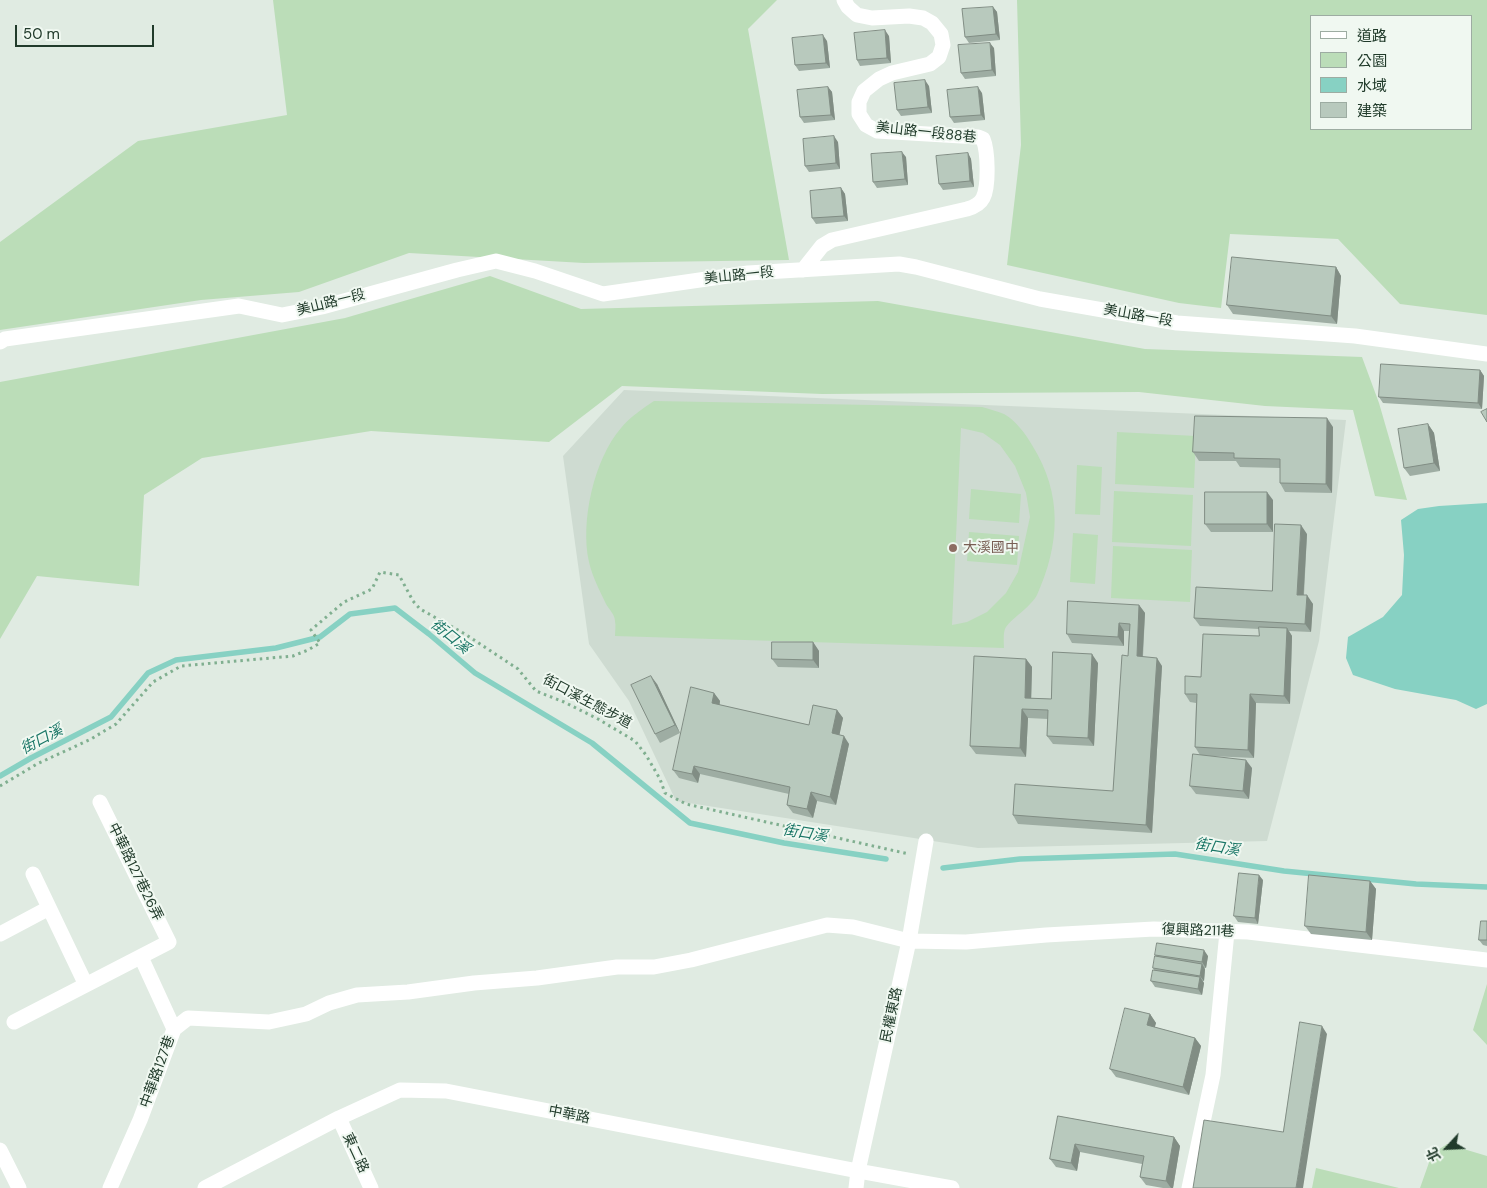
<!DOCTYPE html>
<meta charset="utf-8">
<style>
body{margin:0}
#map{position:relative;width:1487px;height:1188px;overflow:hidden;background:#e0ebe2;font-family:"DM Sans","Noto Sans TC",sans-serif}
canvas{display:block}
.legend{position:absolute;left:1310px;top:15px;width:162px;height:115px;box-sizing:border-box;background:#f0f8f1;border:1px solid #9daca2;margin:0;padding:6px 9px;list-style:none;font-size:15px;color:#213b2b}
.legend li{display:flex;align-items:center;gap:10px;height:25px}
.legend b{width:25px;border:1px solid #9daca2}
.north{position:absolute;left:1422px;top:1123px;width:50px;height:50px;-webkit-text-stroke:4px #f0f8f1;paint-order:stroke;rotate:245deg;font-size:14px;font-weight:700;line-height:20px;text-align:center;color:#213b2b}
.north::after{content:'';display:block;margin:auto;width:18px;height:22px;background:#213b2b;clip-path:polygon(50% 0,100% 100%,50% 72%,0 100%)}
.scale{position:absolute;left:15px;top:25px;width:139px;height:22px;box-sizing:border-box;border:2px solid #213b2b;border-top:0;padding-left:6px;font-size:15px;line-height:18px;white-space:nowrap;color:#213b2b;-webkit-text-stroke:4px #f0f8f1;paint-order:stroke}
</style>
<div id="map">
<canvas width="1487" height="1188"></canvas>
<ul class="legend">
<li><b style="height:6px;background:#fff"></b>道路</li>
<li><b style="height:14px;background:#bbddb8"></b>公園</li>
<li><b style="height:14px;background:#87d1c3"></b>水域</li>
<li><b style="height:14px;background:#b8c9bd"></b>建築</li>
</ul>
<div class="north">北</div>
<div class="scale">50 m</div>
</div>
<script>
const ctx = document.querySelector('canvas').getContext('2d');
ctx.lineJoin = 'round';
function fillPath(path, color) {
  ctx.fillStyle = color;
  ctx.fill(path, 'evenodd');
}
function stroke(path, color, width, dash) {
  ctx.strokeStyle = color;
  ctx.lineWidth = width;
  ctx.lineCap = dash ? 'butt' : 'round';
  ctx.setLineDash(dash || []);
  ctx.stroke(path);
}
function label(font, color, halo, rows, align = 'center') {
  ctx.font = font + ' "DM Sans","Noto Sans TC",sans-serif';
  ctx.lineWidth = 4;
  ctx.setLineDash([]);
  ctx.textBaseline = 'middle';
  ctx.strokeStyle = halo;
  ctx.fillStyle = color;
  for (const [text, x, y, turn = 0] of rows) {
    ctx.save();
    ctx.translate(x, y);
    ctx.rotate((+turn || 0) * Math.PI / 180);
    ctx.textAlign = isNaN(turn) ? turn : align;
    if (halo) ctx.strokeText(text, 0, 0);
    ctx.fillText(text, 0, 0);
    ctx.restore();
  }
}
fillPath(new Path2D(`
 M 624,390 L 1346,420 L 1319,641 L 1267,841 L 978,848 L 676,801 L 629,701 L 589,644 L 563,456 Z`), '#cedbd1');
fillPath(new Path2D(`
 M 273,0 L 777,0 L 748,29 L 789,260 L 584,263 L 409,253 L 299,292 L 201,300 L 0,330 L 0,242 L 138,141 L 287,115 Z
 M 1017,0 L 1487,0 L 1487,315 L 1400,304 L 1338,239 L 1230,234 L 1221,308 L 1179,303 L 1007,265 L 1021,145 ZM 1311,16 L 1471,16 L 1471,129 L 1311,129 Z
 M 490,276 L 581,309 L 878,301 L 1145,349 L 1362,357 L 1379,403 L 1407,500 L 1375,496 L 1353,410 L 1265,406 L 1139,392 L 822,394 L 622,386 L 549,442 L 371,431 L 202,458 L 144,495 L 139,586 L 37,576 L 0,639 L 0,382 L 345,318 Z
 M 654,401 L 982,407 C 989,409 997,411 1004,414 C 1016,421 1025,433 1032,445 C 1063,494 1060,544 1037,595 C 1031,607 1009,620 1005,629 C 1003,634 1004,643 1004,648 L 615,636 C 615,631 616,626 615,621 C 615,615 609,609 606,604 C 600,591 592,576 589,562 C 580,522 594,459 621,428 C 630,417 642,409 654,401 ZM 961,428 L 983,433 L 1000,445 L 1015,466 L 1026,493 L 1030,517 L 1018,572 L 1006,593 L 987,612 L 967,622 L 952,625 Z
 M 1117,432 L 1196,436 L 1194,488 L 1115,484 Z
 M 1077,465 L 1102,467 L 1100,515 L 1075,514 Z
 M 971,489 L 1021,494 L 1019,523 L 969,519 Z
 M 1114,491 L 1193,495 L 1191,546 L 1112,542 Z
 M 969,532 L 1019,536 L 1017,565 L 967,561 Z
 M 1073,533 L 1098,535 L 1095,584 L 1070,582 Z
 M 1113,546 L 1192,550 L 1190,602 L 1111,598 Z
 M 1487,984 L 1487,1045 L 1473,1030 Z
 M 1447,1144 L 1487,1156 L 1487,1188 L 1420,1188 L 1432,1154 Z
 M 1316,1168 L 1399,1188 L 1312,1188 Z`), '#bbddb8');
fillPath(new Path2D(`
 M 1487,503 L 1487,704 L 1476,709 L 1456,700 L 1395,689 L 1353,675 L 1346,658 L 1348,637 L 1383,617 L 1402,595 L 1404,555 L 1401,520 L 1418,509 L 1439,506 Z`), '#87d1c3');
stroke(new Path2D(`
 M 0,776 L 31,758 L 111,717 L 148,673 L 176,660 L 276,648 L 320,637 L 350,614 L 395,608 L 429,634 L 475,673 L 592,743 L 690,823 L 784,843 L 886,859
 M 943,868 L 1020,859 L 1175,854 L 1284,871 L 1416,884 L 1487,887`), '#87d1c3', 5.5);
stroke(new Path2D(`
 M 0,786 L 37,764 L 91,739 L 116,724 L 153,682 L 181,666 L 293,656 L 308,650 L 320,643 L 311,630 L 344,602 L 372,589 L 380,572 L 399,575 L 413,601 L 420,609 L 465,634 L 518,669 L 536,691 L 564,702 L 598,719 L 635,741 L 646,755 L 660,779 L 665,793 L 686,804 L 909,854`), '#80af90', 3, [2.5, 4]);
stroke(new Path2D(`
 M 803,270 L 822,246 L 832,240 L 967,209 C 974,207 980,204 983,198 C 989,186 988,151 983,139 L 978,137 L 877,131 L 866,125 L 859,114 L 859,102 L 864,91 L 879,79 L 892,73 L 930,64 L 939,57 L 943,45 L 941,34 L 932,23 L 923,18 L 909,16 L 872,18 L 857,15 L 848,7 L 844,0
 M 0,342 L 5,339 L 239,306 L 282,315 L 322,307 L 457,270 L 496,261 L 535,271 L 603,294 L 748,273 L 899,264 L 916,267 L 1040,299 L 1177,323 L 1355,336 L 1487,354
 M 33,874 L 86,985
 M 0,934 L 49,908
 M 14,1022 L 169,942 L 100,802
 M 174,1029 L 188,1018 L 269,1022 L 306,1014 L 329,1003 L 357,995 L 408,992 L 474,983 L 537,978 L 617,967 L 654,967 L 691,960 L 827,925 L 853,927 L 909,941 L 966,942 L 1046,935 L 1154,929 L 1248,932 L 1487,960
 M 339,1118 L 371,1188
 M 0,1150 L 19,1188
 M 110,1188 L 140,1120 L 174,1029 L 141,957
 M 205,1188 L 339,1118 L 400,1090 L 446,1091 L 858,1171 L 952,1188
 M 856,1188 L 858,1171 L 909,941 L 926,841
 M 1189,1188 L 1213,1075 L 1227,932`), '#fff', 15);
fillPath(new Path2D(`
 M 993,7 L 997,12 L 1000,40 L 969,43 L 965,37 Z
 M 889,36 L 891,63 L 860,66 L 857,60 Z
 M 827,41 L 830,68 L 799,71 L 795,65 Z
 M 994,48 L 996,76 L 965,79 L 961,73 Z
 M 929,86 L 932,113 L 901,116 L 897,110 Z
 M 828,87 L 832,92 L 835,120 L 804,123 L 800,117 Z
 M 982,93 L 985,120 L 954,123 L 950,117 Z
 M 838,142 L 840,169 L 809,172 L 805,166 Z
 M 968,153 L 971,159 L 974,187 L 943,190 L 939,184 Z
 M 906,157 L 908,185 L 877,188 L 873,182 Z
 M 841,188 L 845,194 L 848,221 L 816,224 L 812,218 Z
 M 1336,267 L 1341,276 L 1337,324 L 1233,314 L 1227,305 Z
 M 1480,370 L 1484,376 L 1482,409 L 1383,403 L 1379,397 Z
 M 1428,424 L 1434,433 L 1440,471 L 1410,476 L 1404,468 Z
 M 1333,427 L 1332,493 L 1285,492 L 1280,483 L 1280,468 L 1240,467 L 1236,461 L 1199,461 L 1193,452 Z
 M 1273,500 L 1273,532 L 1211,532 L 1205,524 Z
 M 1307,534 L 1304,595 L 1313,604 L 1311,632 L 1289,631 L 1292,636 L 1290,704 L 1256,703 L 1254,758 L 1210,756 L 1252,768 L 1249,799 L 1196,794 L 1190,786 L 1200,755 L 1195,747 L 1196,703 L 1190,702 L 1185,694 L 1259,636 L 1259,629 L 1200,626 L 1194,618 L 1272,591 Z
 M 1139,605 L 1145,613 L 1143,657 L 1162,666 L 1152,833 L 1018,824 L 1013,815 L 1113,791 L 1128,656 L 1129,631 L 1124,631 L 1124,646 L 1072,643 L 1067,634 Z
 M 813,642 L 819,651 L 819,668 L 778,667 L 772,659 Z
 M 1026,659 L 1032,667 L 1031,698 L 1051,699 L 1098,663 L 1094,746 L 1053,744 L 1047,736 L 1048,719 L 1028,718 L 1026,757 L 976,754 L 970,746 Z
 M 657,684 L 680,733 L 660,743 L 655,734 Z
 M 714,693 L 720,701 L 720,705 L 809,725 L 837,710 L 843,718 L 839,735 L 849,744 L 836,805 L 817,801 L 813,818 L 793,813 L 787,805 L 789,794 L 700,774 L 698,783 L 679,778 L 673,770 Z
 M 1263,880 L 1258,924 L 1238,922 L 1234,916 Z
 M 1370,881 L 1376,889 L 1372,940 L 1311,934 L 1305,926 Z
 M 1487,921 L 1487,946 L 1483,945 L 1479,940 Z
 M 1155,955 L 1208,956 L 1206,968 L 1204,968 L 1205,969 L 1204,981 L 1203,981 L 1204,983 L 1202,995 L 1155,987 L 1151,981 L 1154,970 L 1153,968 L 1156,957 Z
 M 1150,1014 L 1156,1023 L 1154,1027 L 1195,1038 L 1201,1046 L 1189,1095 L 1116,1077 L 1110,1069 Z
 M 1058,1116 L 1174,1137 L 1180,1146 L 1173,1188 L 1163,1188 L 1146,1185 L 1140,1177 L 1142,1164 L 1080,1152 L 1077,1171 L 1056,1167 L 1050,1159 Z`), '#9eada3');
fillPath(new Path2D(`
 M 993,7 L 997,12 L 1000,40 L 996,34 Z
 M 885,30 L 889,36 L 891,63 L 887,58 Z
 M 823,35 L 827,41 L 830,68 L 826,63 Z
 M 990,43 L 994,48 L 996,76 L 992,70 Z
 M 925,80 L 929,86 L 932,113 L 928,107 Z
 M 828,87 L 832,92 L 835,120 L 831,115 Z
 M 978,87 L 982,93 L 985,120 L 981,115 Z
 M 834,136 L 838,142 L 840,169 L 836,163 Z
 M 902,152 L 906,157 L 908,185 L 905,179 Z
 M 968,153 L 971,159 L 974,187 L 970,181 Z
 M 841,188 L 845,194 L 848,221 L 844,216 Z
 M 1336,267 L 1341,276 L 1337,324 L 1331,316 Z
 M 1480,370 L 1484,376 L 1482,409 L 1478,403 Z
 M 1327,418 L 1333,427 L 1332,493 L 1326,484 Z
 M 1428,424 L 1434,433 L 1440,471 L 1434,463 Z
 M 1267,492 L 1273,500 L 1273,532 L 1267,524 Z
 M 1301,525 L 1307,534 L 1303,603 L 1297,595 Z
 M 1307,595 L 1313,604 L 1311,632 L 1305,624 Z
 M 1139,605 L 1145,613 L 1142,665 L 1137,656 Z
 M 1119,623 L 1124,631 L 1124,646 L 1118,637 Z
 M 1287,628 L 1292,636 L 1290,704 L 1284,696 Z
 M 813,642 L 819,651 L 819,668 L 813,660 Z
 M 1092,654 L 1098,663 L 1094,746 L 1088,738 Z
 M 1157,658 L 1162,666 L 1152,833 L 1146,825 Z
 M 1026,659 L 1032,667 L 1031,706 L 1025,698 Z
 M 651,676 L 657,684 L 680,733 L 675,725 Z
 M 714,693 L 720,701 L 718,711 L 712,703 Z
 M 1250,694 L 1256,703 L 1254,758 L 1248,750 Z
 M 1022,709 L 1028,718 L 1026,757 L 1020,748 Z
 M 837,710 L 843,718 L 838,742 L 832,733 Z
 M 844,736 L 849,744 L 836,805 L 830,797 Z
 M 1246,760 L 1252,768 L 1249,799 L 1243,791 Z
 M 694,766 L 700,774 L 698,783 L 692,774 Z
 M 811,792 L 817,801 L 813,818 L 807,809 Z
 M 1259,875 L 1263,880 L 1258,924 L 1255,918 Z
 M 1370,881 L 1376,889 L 1372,940 L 1366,932 Z
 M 1204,950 L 1208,956 L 1206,968 L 1202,962 Z
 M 1202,964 L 1205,969 L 1204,981 L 1200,976 Z
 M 1200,977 L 1204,983 L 1202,995 L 1198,989 Z
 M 1150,1014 L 1156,1023 L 1153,1034 L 1147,1025 Z
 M 1322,1026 L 1327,1034 L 1303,1188 L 1296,1188 Z
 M 1195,1038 L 1201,1046 L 1189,1095 L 1183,1087 Z
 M 1174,1137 L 1180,1146 L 1173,1188 L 1171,1188 L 1166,1181 Z
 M 1075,1144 L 1080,1152 L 1077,1171 L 1071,1163 Z`), '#818d84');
const building = new Path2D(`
 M 993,7 L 996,34 L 965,37 L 962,9 Z
 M 885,30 L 887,58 L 857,60 L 854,33 Z
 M 823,35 L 826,63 L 795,65 L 792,38 Z
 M 990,43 L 992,70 L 961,73 L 958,45 Z
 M 925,80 L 928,107 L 897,110 L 894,83 Z
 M 828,87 L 831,115 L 800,117 L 797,90 Z
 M 978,87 L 981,115 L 950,117 L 947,90 Z
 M 834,136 L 836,163 L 805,166 L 803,139 Z
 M 902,152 L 905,179 L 873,182 L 871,154 Z
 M 968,153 L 970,181 L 939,184 L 936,156 Z
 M 841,188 L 844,216 L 812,218 L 810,191 Z
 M 1232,257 L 1336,267 L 1331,316 L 1227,305 Z
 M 1381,364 L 1480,370 L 1478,403 L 1379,397 Z
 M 1487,409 L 1487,422 L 1481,412 Z
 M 1195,416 L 1327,418 L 1326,484 L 1280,483 L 1280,459 L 1234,458 L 1234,453 L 1193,452 Z
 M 1428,424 L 1434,463 L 1404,468 L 1398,429 Z
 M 1205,492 L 1267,492 L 1267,524 L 1205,524 Z
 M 1275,524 L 1301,525 L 1297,595 L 1307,595 L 1305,624 L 1194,618 L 1196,587 L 1272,591 Z
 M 1068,601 L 1139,605 L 1137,656 L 1157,658 L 1146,825 L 1013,815 L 1015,784 L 1113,791 L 1122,655 L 1128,656 L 1130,624 L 1119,623 L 1118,637 L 1067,634 Z
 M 1259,627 L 1287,628 L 1284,696 L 1250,694 L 1248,750 L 1195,747 L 1197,694 L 1185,694 L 1185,676 L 1201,677 L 1203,634 L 1259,636 Z
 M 772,642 L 813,642 L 813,660 L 772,659 Z
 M 1053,652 L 1092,654 L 1088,738 L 1047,736 L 1048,710 L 1022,709 L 1020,748 L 970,746 L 974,656 L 1026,659 L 1025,698 L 1051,699 Z
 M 651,676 L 675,725 L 655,734 L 631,685 Z
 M 691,687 L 714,693 L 712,703 L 809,725 L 813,705 L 837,710 L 832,733 L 844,736 L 830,797 L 811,792 L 807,809 L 787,805 L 790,787 L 694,766 L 692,774 L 673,770 Z
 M 1193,754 L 1246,760 L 1243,791 L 1190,786 Z
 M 1239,873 L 1259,875 L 1255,918 L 1234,916 Z
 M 1309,875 L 1370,881 L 1366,932 L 1305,926 Z
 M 1481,921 L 1487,921 L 1487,940 L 1479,940 Z
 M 1157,943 L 1204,950 L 1202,962 L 1155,955 Z
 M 1155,956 L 1202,964 L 1200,976 L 1153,968 Z
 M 1153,970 L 1200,977 L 1198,989 L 1151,981 Z
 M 1125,1008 L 1150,1014 L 1147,1025 L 1195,1038 L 1183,1087 L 1110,1069 Z
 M 1300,1022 L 1322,1026 L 1296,1188 L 1193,1188 L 1204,1120 L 1283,1132 Z
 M 1058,1116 L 1174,1137 L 1166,1181 L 1140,1177 L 1144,1156 L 1075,1144 L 1071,1163 L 1050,1159 Z`);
fillPath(building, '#b8c9bd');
stroke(building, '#818d84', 1);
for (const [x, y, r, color] of [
 [953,548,5,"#8d6e63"]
]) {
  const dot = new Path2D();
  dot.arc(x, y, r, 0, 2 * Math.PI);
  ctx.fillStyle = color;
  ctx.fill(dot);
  stroke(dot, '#f0f8f1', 2);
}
label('14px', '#213b2b', '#f0f8f1', [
 ["美山路一段88巷",926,133,6],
 ["美山路一段",739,276,-6],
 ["美山路一段",331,303,-14],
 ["美山路一段",1138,316,10],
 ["街口溪生態步道",587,702,28],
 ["中華路127巷26弄",135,872,64],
 ["復興路211巷",1198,931,2],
 ["民權東路",892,1015,-78],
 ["中華路127巷",158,1072,-70],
 ["中華路",569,1115,11],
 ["東二路",355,1153,65]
]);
label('14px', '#785e54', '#f0f8f1', [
 ["大溪國中",963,548]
], 'left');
label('italic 15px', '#1b7767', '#f0f8f1', [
 ["街口溪",450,637,39],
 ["街口溪",42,740,-28],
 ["街口溪",805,834,9],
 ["街口溪",1217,848,9]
]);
</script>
